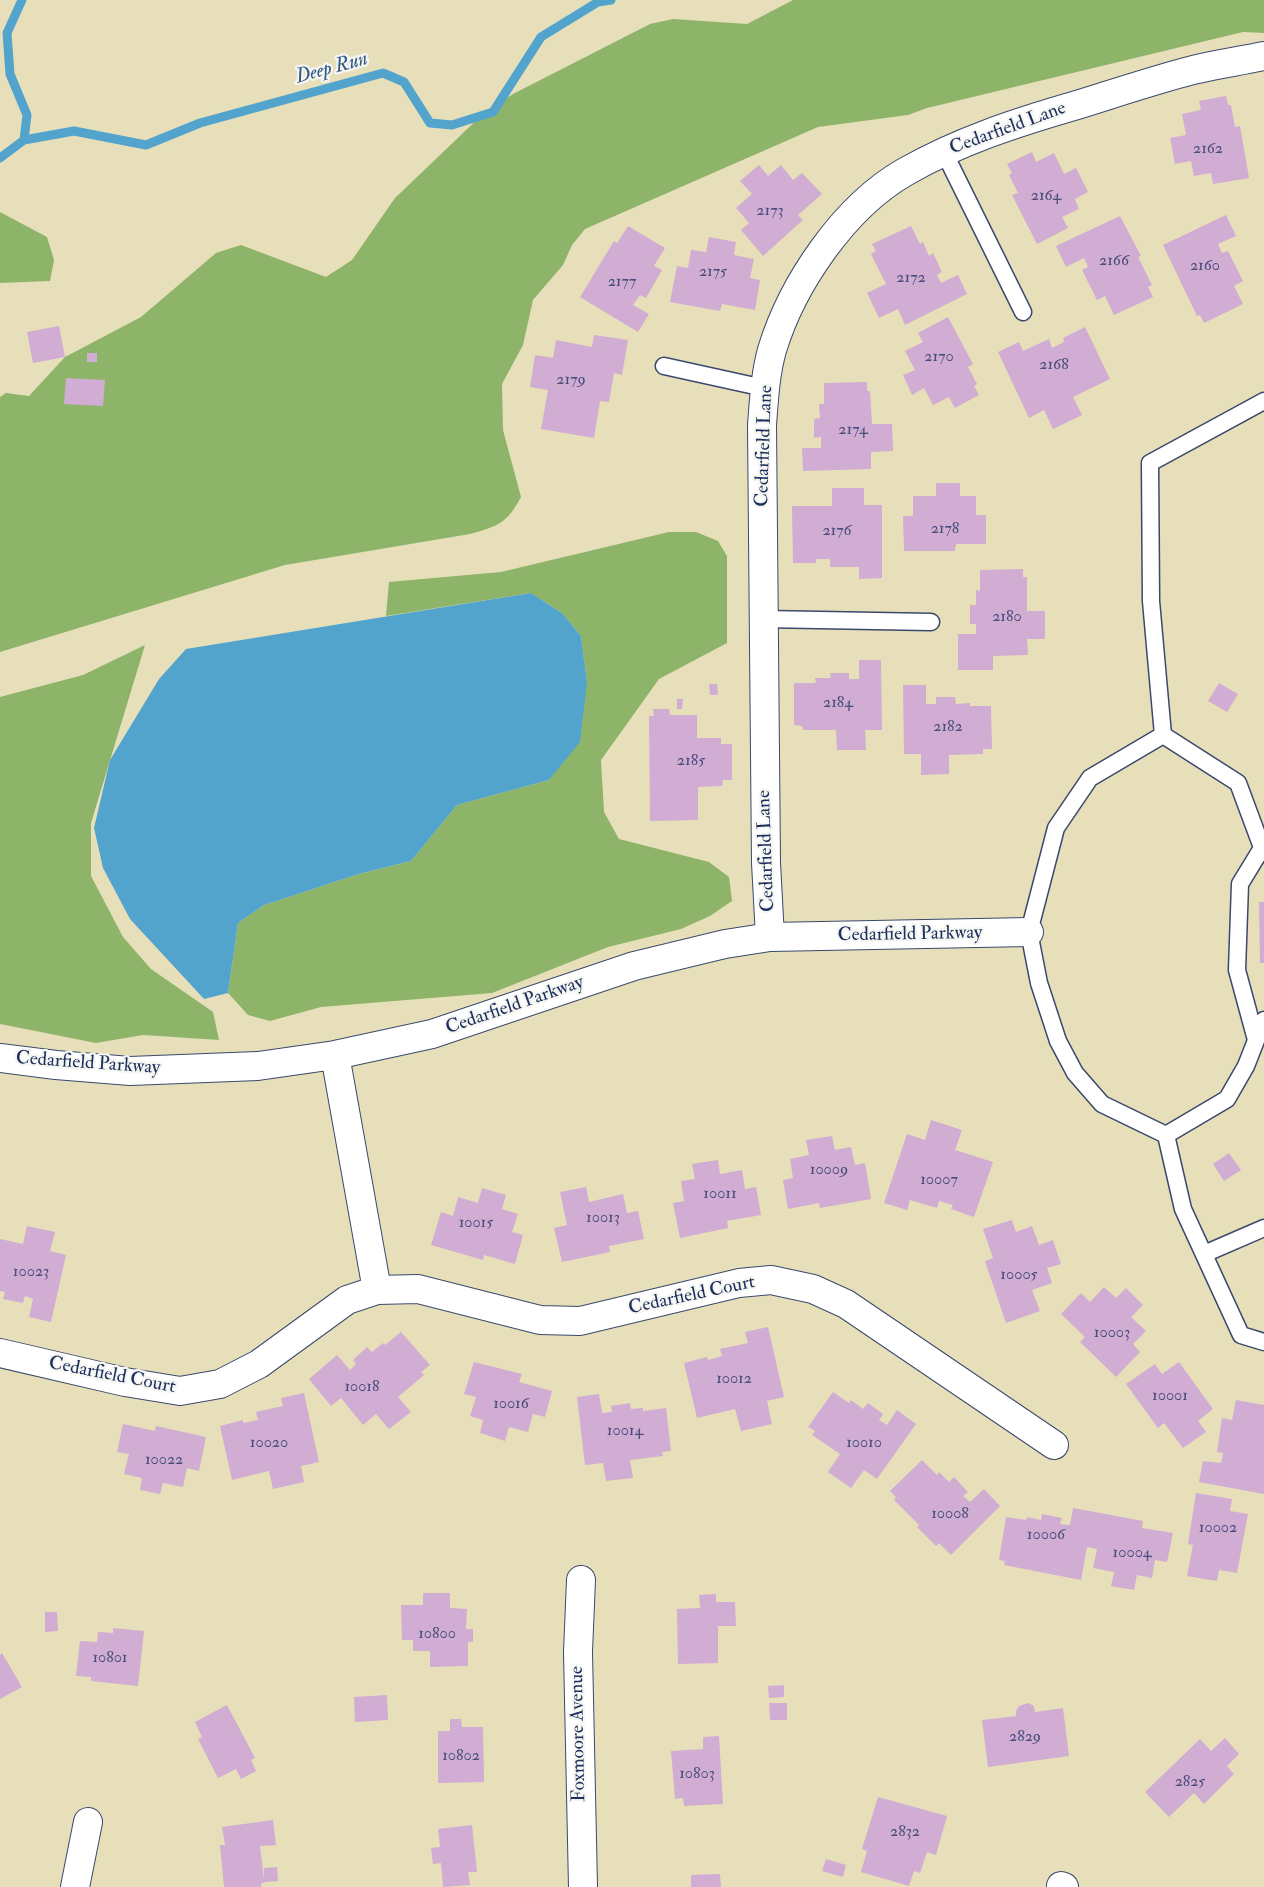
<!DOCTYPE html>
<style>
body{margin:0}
canvas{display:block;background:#e7dfba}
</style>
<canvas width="1264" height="1887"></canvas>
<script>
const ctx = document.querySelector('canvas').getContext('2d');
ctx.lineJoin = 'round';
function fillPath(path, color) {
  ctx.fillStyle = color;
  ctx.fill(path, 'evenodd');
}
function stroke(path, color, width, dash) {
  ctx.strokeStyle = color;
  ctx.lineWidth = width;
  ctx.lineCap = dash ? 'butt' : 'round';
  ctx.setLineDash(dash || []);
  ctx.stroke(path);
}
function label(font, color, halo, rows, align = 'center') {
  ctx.font = font + ' "IM FELL Double Pica",serif';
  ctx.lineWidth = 4.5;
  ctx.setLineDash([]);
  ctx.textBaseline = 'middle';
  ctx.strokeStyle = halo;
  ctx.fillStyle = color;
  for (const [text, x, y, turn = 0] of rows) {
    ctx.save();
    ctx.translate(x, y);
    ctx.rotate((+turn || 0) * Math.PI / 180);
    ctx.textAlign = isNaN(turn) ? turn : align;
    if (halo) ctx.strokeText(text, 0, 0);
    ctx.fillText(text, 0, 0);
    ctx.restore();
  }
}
fillPath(new Path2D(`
 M 793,0 L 1264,0 L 1264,33 L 1243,32 L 927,108 L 908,115 L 818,127 L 585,229 L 572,245 L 563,265 L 533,300 L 523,345 L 502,384 L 503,430 L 521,497 C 507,523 499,526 470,534 L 285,565 L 0,652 L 0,397 L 6,393 L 29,396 L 65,357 L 141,317 L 216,253 L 241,245 L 326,277 L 352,260 L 395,198 L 485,112 L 513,94 L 650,24 L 673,19 L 747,24 Z
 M 0,212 L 47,237 L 54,260 L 50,281 L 0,283 Z
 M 669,532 L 696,532 L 718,541 L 727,556 L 727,643 L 659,679 L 601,760 L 604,812 L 619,839 L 709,862 L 729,877 L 732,901 L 710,916 L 681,929 L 608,947 L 492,993 L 321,1007 L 270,1021 L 248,1015 L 228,993 L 238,923 L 264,905 L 359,874 L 411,861 L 457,805 L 549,780 L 587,682 L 581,636 L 562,613 L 531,593 L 386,616 L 389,582 L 501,572 Z
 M 145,645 L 91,823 L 91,876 L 123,937 L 151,969 L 213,1012 L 219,1040 L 143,1035 L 96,1043 L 0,1024 L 0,697 L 83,675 Z`), '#8eb469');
fillPath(new Path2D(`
 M 531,593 L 562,613 L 581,636 L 587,682 L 580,742 L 549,780 L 457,805 L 411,861 L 359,874 L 264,905 L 238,923 L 228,993 L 204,999 L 130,919 L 103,868 L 94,828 L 110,760 L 159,679 L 186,649 Z`), '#53a4cd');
stroke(new Path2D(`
 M 22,0 L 7,33 L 10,74 L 27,115 L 24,140
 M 0,158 L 24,140 L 74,131 L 146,145 L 200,123 L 383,73 L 404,82 L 430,123 L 452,125 L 493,112 L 541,37 L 598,2 L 611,0`), '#53a4cd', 9);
fillPath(new Path2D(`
 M 1226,96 L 1228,105 L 1231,105 L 1235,127 L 1240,126 L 1249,178 L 1213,184 L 1211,173 L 1194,176 L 1191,161 L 1175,164 L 1170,138 L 1186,135 L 1182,114 L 1201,110 L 1199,101 Z
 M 1032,152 L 1036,162 L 1054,153 L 1064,174 L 1076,168 L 1088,192 L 1075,199 L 1079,209 L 1062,217 L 1068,228 L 1037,244 L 1012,195 L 1018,193 L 1009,175 L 1012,173 L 1007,164 Z
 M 759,165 L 768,176 L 781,165 L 793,180 L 802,173 L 822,194 L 798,215 L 803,220 L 763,256 L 741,230 L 749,223 L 736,208 L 752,194 L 740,181 Z
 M 1226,215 L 1236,236 L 1218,244 L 1222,253 L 1228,251 L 1243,281 L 1234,286 L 1243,304 L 1204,323 L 1200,315 L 1197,316 L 1163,245 Z
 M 1120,216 L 1141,256 L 1138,257 L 1152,285 L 1148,287 L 1153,297 L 1114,315 L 1105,296 L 1097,300 L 1082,270 L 1088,267 L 1084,258 L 1066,267 L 1056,246 Z
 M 628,226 L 665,248 L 654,266 L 662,270 L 646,298 L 640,295 L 633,305 L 649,314 L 638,332 L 580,297 L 614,241 L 617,243 Z
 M 911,226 L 920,244 L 923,242 L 929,256 L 933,253 L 942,272 L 937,275 L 941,283 L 958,275 L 967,294 L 905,325 L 898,309 L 879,318 L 867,293 L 886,284 L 871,254 L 876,251 L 872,244 Z
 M 709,237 L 736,242 L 734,255 L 754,259 L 750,278 L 760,280 L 755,310 L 722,304 L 720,311 L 670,302 L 677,266 L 688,268 L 691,250 L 706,252 Z
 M 948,317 L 973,364 L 968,367 L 977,384 L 974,386 L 979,395 L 955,408 L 949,397 L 933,405 L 924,388 L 912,395 L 903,375 L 915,370 L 905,351 L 923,342 L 918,333 Z
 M 59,326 L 65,357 L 33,363 L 27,332 Z
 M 1085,327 L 1110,379 L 1073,397 L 1082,415 L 1053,429 L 1044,410 L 1029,418 L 998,352 L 1019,342 L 1023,351 L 1049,339 L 1052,348 L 1064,342 L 1063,338 Z
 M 594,335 L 628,340 L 622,375 L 614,373 L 609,402 L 600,401 L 594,438 L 541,429 L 548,390 L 530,387 L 535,355 L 553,358 L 556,340 L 592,347 Z
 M 87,353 L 97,353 L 97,362 L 87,362 Z
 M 66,378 L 105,380 L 103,406 L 64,404 Z
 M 867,382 L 867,391 L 870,391 L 872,424 L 892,424 L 893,451 L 871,452 L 871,469 L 803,471 L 802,448 L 821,448 L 821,437 L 814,438 L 814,419 L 820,418 L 819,404 L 824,404 L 824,383 Z
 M 936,483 L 960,483 L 960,496 L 976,496 L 976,515 L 986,515 L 986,544 L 956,544 L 955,551 L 904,551 L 903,516 L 913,516 L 913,496 L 936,496 Z
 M 832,488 L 864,488 L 864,505 L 882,505 L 882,578 L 859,579 L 859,567 L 830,567 L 830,559 L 816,559 L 816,563 L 793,563 L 792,506 L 832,506 Z
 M 1023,569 L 1023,577 L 1027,577 L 1027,611 L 1045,611 L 1045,639 L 1027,639 L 1028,655 L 993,656 L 993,670 L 958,670 L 958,634 L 976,634 L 976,624 L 970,624 L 970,605 L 976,605 L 976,590 L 980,591 L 980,570 Z
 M 859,660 L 881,660 L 882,730 L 865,730 L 866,750 L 837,750 L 836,730 L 803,730 L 802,726 L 794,725 L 794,683 L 816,683 L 815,678 L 831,678 L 830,673 L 849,673 L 849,679 L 859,679 Z
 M 1219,683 L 1238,694 L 1227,712 L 1208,701 Z
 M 709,684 L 717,684 L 718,695 L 710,695 Z
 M 903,685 L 926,685 L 926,704 L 936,704 L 936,697 L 955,697 L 956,704 L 970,703 L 970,706 L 991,706 L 992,749 L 983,749 L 983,754 L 949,755 L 949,774 L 921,775 L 921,754 L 904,754 Z
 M 677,699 L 683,699 L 682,709 L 677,709 Z
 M 653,709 L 669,709 L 670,715 L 697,715 L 697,738 L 721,738 L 721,744 L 732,744 L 732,780 L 723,780 L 722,786 L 698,787 L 698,820 L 650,821 L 649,716 L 654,716 Z
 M 1259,902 L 1264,902 L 1264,963 L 1260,963 Z
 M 931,1120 L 962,1130 L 955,1150 L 993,1162 L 974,1217 L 951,1209 L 953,1205 L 939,1201 L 937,1208 L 910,1200 L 907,1210 L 884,1203 L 907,1134 L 925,1140 Z
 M 832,1136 L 835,1150 L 851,1147 L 855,1165 L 865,1163 L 871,1199 L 820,1208 L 819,1203 L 788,1209 L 783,1180 L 793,1178 L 790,1159 L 809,1155 L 806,1140 Z
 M 1229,1153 L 1241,1170 L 1224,1181 L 1213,1164 Z
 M 718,1160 L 720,1174 L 742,1170 L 745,1189 L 756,1187 L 761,1215 L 727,1221 L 728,1228 L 680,1238 L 673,1203 L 684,1201 L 681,1181 L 695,1179 L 692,1164 Z
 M 586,1187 L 589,1202 L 623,1194 L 627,1213 L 638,1211 L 644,1239 L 609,1246 L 610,1252 L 562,1262 L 554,1228 L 567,1225 L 560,1192 Z
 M 482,1188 L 506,1195 L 502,1209 L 518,1214 L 512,1232 L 523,1235 L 515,1264 L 484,1255 L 483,1260 L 431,1245 L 441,1212 L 453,1216 L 458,1197 L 478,1203 Z
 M 1012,1220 L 1016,1232 L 1032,1226 L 1039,1245 L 1053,1240 L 1061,1264 L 1047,1268 L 1052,1283 L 1032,1290 L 1040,1311 L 1006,1323 L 985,1261 L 993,1258 L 983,1229 Z
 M 27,1226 L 55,1232 L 50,1251 L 66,1255 L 51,1322 L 29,1317 L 33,1299 L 25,1296 L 23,1303 L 3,1299 L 5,1292 L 0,1291 L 0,1239 L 23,1244 Z
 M 1104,1287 L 1116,1298 L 1126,1288 L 1143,1305 L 1131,1317 L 1146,1331 L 1133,1344 L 1140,1352 L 1116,1377 L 1080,1342 L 1085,1337 L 1061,1314 L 1081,1293 L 1090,1302 Z
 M 768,1327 L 784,1397 L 767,1401 L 772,1424 L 741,1431 L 735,1409 L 697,1418 L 684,1363 L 707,1357 L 708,1360 L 722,1356 L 720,1349 L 748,1343 L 745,1332 Z
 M 401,1332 L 430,1365 L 421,1372 L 424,1375 L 398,1397 L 411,1412 L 389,1429 L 376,1414 L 363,1425 L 341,1398 L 331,1406 L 309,1379 L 337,1355 L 350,1370 L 356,1364 L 353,1360 L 367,1347 L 372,1352 L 383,1343 L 385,1345 Z
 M 474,1362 L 522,1374 L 519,1382 L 552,1391 L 545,1417 L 533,1414 L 528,1432 L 509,1427 L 505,1441 L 480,1433 L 483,1420 L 470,1416 L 476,1397 L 464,1394 Z
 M 1179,1362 L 1213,1409 L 1198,1421 L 1206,1432 L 1183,1448 L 1164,1423 L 1158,1428 L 1126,1384 L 1155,1364 L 1162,1374 Z
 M 833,1392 L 849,1403 L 851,1400 L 863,1409 L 868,1403 L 883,1414 L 879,1420 L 887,1425 L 897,1410 L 916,1424 L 877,1479 L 864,1470 L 851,1488 L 828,1472 L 840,1454 L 812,1435 L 815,1431 L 808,1427 Z
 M 304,1393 L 319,1462 L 301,1466 L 304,1482 L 273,1489 L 269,1471 L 232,1480 L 220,1426 L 243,1420 L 243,1423 L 258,1420 L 256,1412 L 283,1406 L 281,1398 Z
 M 599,1394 L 602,1413 L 612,1412 L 611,1406 L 630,1403 L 631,1409 L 643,1408 L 643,1411 L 666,1408 L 671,1451 L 662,1452 L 663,1456 L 630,1460 L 633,1478 L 606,1481 L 603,1463 L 585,1465 L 577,1397 Z
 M 1236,1400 L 1264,1405 L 1264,1494 L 1199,1482 L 1203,1461 L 1221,1463 L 1223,1453 L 1217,1452 L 1222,1418 L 1232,1420 Z
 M 123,1424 L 155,1431 L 156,1426 L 206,1437 L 199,1471 L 187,1468 L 183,1487 L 163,1483 L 160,1494 L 140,1490 L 142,1478 L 124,1474 L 129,1454 L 117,1452 Z
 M 922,1460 L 937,1475 L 939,1472 L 949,1482 L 954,1477 L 968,1492 L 963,1496 L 970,1502 L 984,1489 L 1000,1506 L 951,1555 L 939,1543 L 936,1546 L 917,1527 L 919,1525 L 894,1500 L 896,1497 L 890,1491 Z
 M 1196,1493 L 1232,1499 L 1230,1511 L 1248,1514 L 1237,1573 L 1219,1570 L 1217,1581 L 1187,1576 L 1193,1545 L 1188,1544 Z
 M 1073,1508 L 1143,1521 L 1142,1528 L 1173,1533 L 1167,1562 L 1155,1560 L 1152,1578 L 1137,1575 L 1134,1590 L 1111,1586 L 1114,1572 L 1093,1568 L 1097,1549 L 1087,1547 L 1081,1580 L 1004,1565 L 1005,1561 L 999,1560 L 1006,1517 L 1026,1520 L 1027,1517 L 1041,1520 L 1042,1514 L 1062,1518 L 1060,1524 L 1070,1525 Z
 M 423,1593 L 450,1593 L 450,1608 L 467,1609 L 466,1629 L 473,1629 L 473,1642 L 468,1642 L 468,1666 L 430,1667 L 430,1651 L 413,1651 L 413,1640 L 402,1640 L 401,1605 L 423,1605 Z
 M 716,1594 L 716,1602 L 735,1602 L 736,1626 L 718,1626 L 718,1663 L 678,1664 L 677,1609 L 700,1608 L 699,1595 Z
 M 45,1612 L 57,1612 L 58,1631 L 45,1632 Z
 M 113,1628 L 144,1631 L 138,1686 L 91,1681 L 91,1677 L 76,1676 L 80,1641 L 97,1642 L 98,1632 L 113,1633 Z
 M 2,1653 L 22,1687 L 0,1699 L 0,1655 Z
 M 784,1685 L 784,1697 L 769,1698 L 768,1686 Z
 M 387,1695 L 388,1720 L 355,1722 L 354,1697 Z
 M 769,1703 L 787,1703 L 787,1720 L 770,1720 Z
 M 1028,1703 L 1034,1706 L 1035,1712 L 1063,1708 L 1069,1756 L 988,1767 L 982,1720 L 1016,1716 L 1016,1711 L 1019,1706 Z
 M 227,1705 L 255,1758 L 251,1760 L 256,1771 L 241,1779 L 236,1769 L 218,1778 L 198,1739 L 202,1737 L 195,1722 Z
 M 450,1719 L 461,1719 L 462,1727 L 483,1727 L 484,1782 L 438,1783 L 438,1731 L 450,1731 Z
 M 719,1736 L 723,1804 L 684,1806 L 683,1798 L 675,1799 L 671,1751 L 703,1749 L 703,1737 Z
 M 1225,1738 L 1239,1754 L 1227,1766 L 1234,1774 L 1204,1804 L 1194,1793 L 1169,1817 L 1145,1792 L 1200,1739 L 1211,1751 Z
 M 878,1797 L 947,1816 L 936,1855 L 927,1852 L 920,1873 L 914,1871 L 909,1886 L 861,1872 L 867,1851 L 862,1849 Z
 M 273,1820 L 276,1845 L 260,1846 L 264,1879 L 264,1868 L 277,1867 L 278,1881 L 265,1882 L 261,1884 L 261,1887 L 224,1887 L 220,1845 L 225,1845 L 222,1827 Z
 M 472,1825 L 477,1872 L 468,1872 L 470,1885 L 443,1887 L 441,1863 L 433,1864 L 431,1848 L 440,1847 L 438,1829 Z
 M 826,1859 L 846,1865 L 843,1877 L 822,1871 Z
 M 720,1874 L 721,1887 L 691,1887 L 691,1875 Z`), '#d1acd3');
const lane = new Path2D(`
 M 944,152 L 1023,312
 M 664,366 L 764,388
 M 763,619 L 931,622
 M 1163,735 L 1090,778 L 1056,828 L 1029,932 L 1039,983 L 1058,1041 L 1075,1073 L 1102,1104 L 1166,1135
 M 1163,735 L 1151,601 L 1150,463 L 1264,401
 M 1163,735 L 1238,783 L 1264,853
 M 1256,1040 L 1237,970 L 1240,884 L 1262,848
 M 1166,1135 L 1183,1209 L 1241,1335 L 1264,1342
 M 1166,1135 L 1227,1099 L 1246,1066 L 1264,1020
 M 1204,1254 L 1264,1228`);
const street = new Path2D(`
 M 770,937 L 766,863 L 762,425 C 764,400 765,375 772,350 C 792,284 844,207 905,172 C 959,141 1018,122 1077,105 C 1116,93 1154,80 1193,70 C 1217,64 1241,61 1264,56
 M 335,1055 L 377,1290
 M 0,1058 L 56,1065 L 130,1071 L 258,1066 L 335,1055 L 432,1034 L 634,966 L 725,944 L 770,937 L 1029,932
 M 0,1353 L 125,1382 L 180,1391 L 220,1384 L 259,1364 L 347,1300 L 377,1290 L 418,1289 L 540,1320 L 580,1321 L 739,1283 L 771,1280 L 813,1289 L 846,1304 L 1054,1445
 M 581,1580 L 578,1652 L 583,1887
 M 1061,1886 L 1064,1887
 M 75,1887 L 88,1822`);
stroke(lane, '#3a496c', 19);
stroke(street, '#3a496c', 30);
stroke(lane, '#fff', 16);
stroke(street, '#fff', 28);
label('16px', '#484e7b', null, [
 ["2162",1208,150],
 ["2164",1046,197],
 ["2173",770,212],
 ["2166",1114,262],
 ["2160",1205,267],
 ["2175",713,273],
 ["2172",911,279],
 ["2177",622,283],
 ["2170",939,358],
 ["2168",1054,366],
 ["2179",571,381],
 ["2174",853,431],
 ["2178",945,530],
 ["2176",837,532],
 ["2180",1007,618],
 ["2184",838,704],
 ["2182",948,728],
 ["2185",691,762],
 ["10009",829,1171],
 ["10007",939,1181],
 ["10011",720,1195],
 ["10013",603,1219],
 ["10015",476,1224],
 ["10023",31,1273],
 ["10005",1019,1276],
 ["10003",1112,1334],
 ["10012",734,1380],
 ["10018",362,1388],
 ["10001",1170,1397],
 ["10016",511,1405],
 ["10014",625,1432],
 ["10020",269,1444],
 ["10010",864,1444],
 ["10022",164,1461],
 ["10008",950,1515],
 ["10002",1218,1529],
 ["10006",1046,1536],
 ["10004",1132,1554],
 ["10800",437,1635],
 ["10801",110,1659],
 ["2829",1025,1738],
 ["10802",461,1757],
 ["10803",697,1775],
 ["2825",1190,1783],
 ["2832",905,1833]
]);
label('19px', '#1b2f5e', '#f6f6f2', [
 ["Cedarfield Lane",1008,129,-20],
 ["Cedarfield Lane",765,446,-88],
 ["Cedarfield Lane",767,851,-92],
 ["Cedarfield Parkway",910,935,-1],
 ["Cedarfield Parkway",515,1006,-19],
 ["Cedarfield Parkway",88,1064,4],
 ["Cedarfield Court",692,1296,-12],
 ["Cedarfield Court",112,1376,11],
 ["Foxmoore Avenue",579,1734,-91]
]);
label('italic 20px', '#2f5885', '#f6f6f2', [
 ["Deep Run",332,69,-15]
]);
</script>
